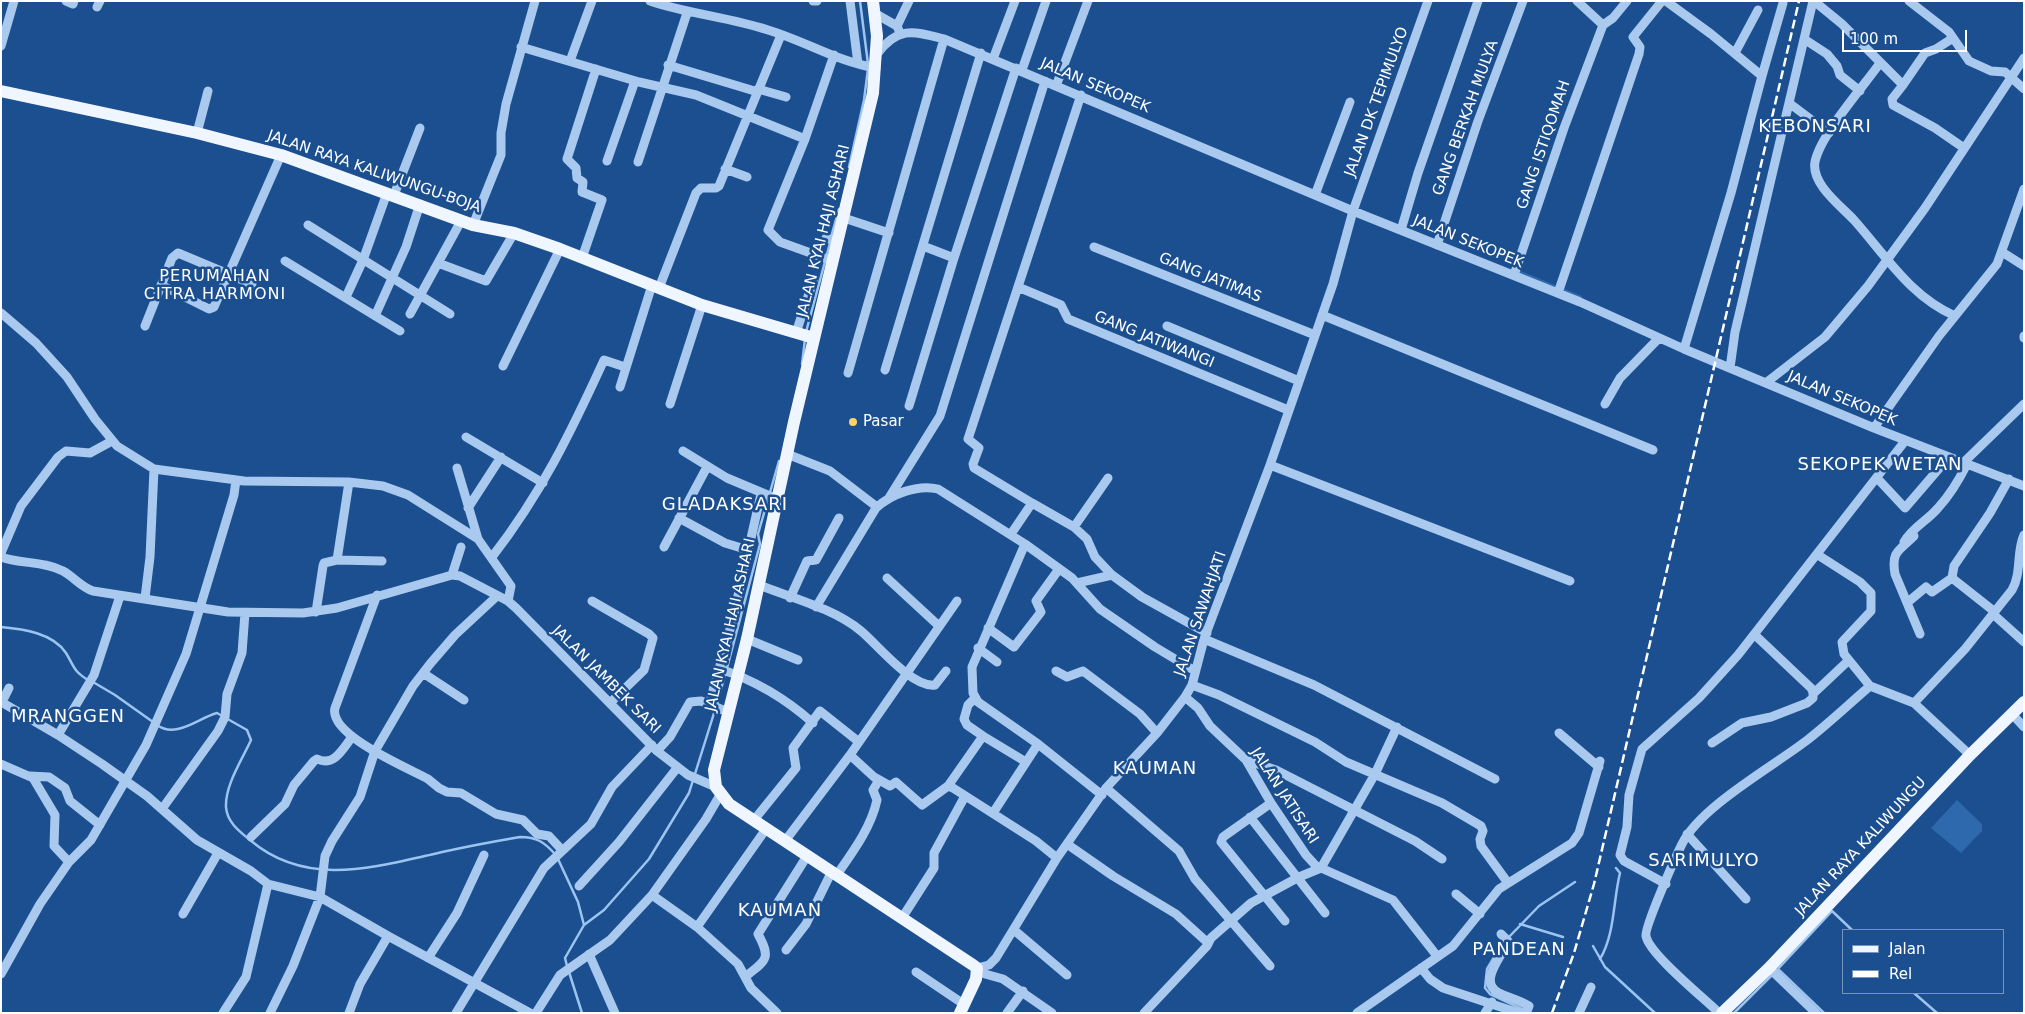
<!DOCTYPE html>
<style>
body{margin:0}
#map{position:relative;width:2025px;height:1014px;overflow:hidden;background:#1b4f8f;font-family:"DejaVu Sans",sans-serif}
canvas{display:block}
.frame{position:absolute;inset:0;border:2px solid #fff;pointer-events:none}
.legend{position:absolute;left:1842px;top:929px;width:162px;height:65px;box-sizing:border-box;background:#1b4f8f;border:1px solid #7695bc;margin:0;padding:6px 9px;list-style:none;font-size:15px;color:#fff}
.legend li{display:flex;align-items:center;gap:10px;height:25px}
.legend b{width:25px;border:1px solid #7695bc}
.scale{position:absolute;left:1842px;top:30px;width:125px;height:22px;box-sizing:border-box;border:2px solid #fff;border-top:0;padding-left:6px;font-size:15px;line-height:18px;white-space:nowrap;color:#fff;-webkit-text-stroke:4px #1b4f8f;paint-order:stroke}
</style>
<div id="map">
<canvas width="2025" height="1014"></canvas>
<div class="frame"></div>
<ul class="legend">
<li><b style="height:6px;background:#f0f6ff"></b>Jalan</li>
<li><b style="height:6px;background:#fff"></b>Rel</li>
</ul>
<div class="scale">100 m</div>
</div>
<script>
const ctx = document.querySelector('canvas').getContext('2d');
ctx.lineJoin = 'round';
function fillPath(path, color) {
  ctx.fillStyle = color;
  ctx.fill(path, 'evenodd');
}
function stroke(path, color, width, dash) {
  ctx.strokeStyle = color;
  ctx.lineWidth = width;
  ctx.lineCap = dash ? 'butt' : 'round';
  ctx.setLineDash(dash || []);
  ctx.stroke(path);
}
function label(font, color, halo, rows, align = 'center') {
  ctx.font = font + ' "DejaVu Sans",sans-serif';
  ctx.lineWidth = 5;
  ctx.setLineDash([]);
  ctx.textBaseline = 'middle';
  ctx.strokeStyle = halo;
  ctx.fillStyle = color;
  for (const [text, x, y, turn = 0] of rows) {
    ctx.save();
    ctx.translate(x, y);
    ctx.rotate((+turn || 0) * Math.PI / 180);
    ctx.textAlign = isNaN(turn) ? turn : align;
    if (halo) ctx.strokeText(text, 0, 0);
    ctx.fillText(text, 0, 0);
    ctx.restore();
  }
}
fillPath(new Path2D(`
 M 1516,269 L 1582,296 L 1580,302 L 1514,275 Z
 M 1957,800 L 1982,824 L 1982,831 L 1961,853 L 1931,828 Z`), '#2e69ad');
stroke(new Path2D(`
 M 860,1 L 868,64
 M 849,167 L 864,100 L 868,69
 M 831,237 L 839,209
 M 806,332 L 830,243
 M 802,364 L 805,339
 M 1,627 C 23,629 53,633 66,653 C 74,666 73,671 88,680
 M 727,668 L 760,544 L 758,534 L 779,461
 M 93,682 L 115,695 L 153,722
 M 717,705 L 725,674
 M 157,725 C 176,739 198,718 217,713 L 247,730 L 251,740 C 242,760 225,785 226,807 C 227,822 239,831 250,840 C 305,887 371,868 434,854 C 463,847 491,842 520,837 C 537,837 544,842 555,854
 M 558,859 L 578,902 L 584,925
 M 1520,924 L 1563,937
 M 1507,939 L 1539,906 L 1575,882
 M 1593,946 L 1605,967 L 1655,1013
 M 1499,949 L 1487,969 L 1485,988 L 1490,994 L 1522,1009
 M 1600,959 C 1615,934 1613,901 1620,873 L 1616,868
 M 567,966 L 565,958 L 584,925 L 604,910 L 649,859 L 689,793 L 715,710
 M 1778,969 L 1824,1013
 M 1776,971 L 1832,911 L 1852,930
 M 569,972 L 582,1013
 M 1914,993 L 1937,1013
 M 1734,1013 L 1772,975`), '#9cc4f0', 2.5);
stroke(new Path2D(`
 M 66,1 L 73,4 L 74,1
 M 650,1 C 688,14 729,17 768,30 C 805,41 838,62 876,68
 M 813,1 L 817,1
 M 850,1 L 858,64
 M 1577,1 L 1603,25
 M 1666,1 L 1711,34 L 1762,76 L 1731,193 L 1684,349
 M 1814,1 L 1842,24 L 1903,85 L 1892,99 L 1893,105 L 1935,128 L 1964,148
 M 1909,1 L 1949,32 L 1969,61 L 1991,71 L 2005,72 L 2024,89
 M 97,7 L 100,1
 M 876,14 L 897,26 L 900,33
 M 1603,25 L 1613,18 L 1627,1
 M 897,26 L 909,1
 M 1804,39 L 1827,54 L 1837,66 L 1840,75 L 1860,91
 M 1,46 L 14,1
 M 521,47 L 639,82 L 696,95 L 805,139
 M 1735,53 L 1758,10
 M 877,54 C 898,26 913,31 944,39 L 1353,211 L 1580,302 L 1684,349 L 1874,428 L 2024,486
 M 993,59 L 1015,1
 M 570,61 L 592,1
 M 1880,63 C 1864,86 1820,135 1815,162 C 1811,184 1841,206 1854,220 C 1886,256 1910,296 1955,316
 M 668,65 L 758,92
 M 1022,70 L 1046,1
 M 1762,76 L 1783,3
 M 1903,85 L 1925,53 L 1936,49 L 1953,38
 M 1056,86 L 1088,1
 M 758,89 L 786,97
 M 1789,103 L 1829,133
 M 197,133 L 208,91
 M 607,161 L 635,81
 M 638,162 L 687,13
 M 725,169 L 747,177
 M 394,195 L 420,128
 M 1315,195 L 1350,102
 M 844,218 L 889,233
 M 308,225 L 450,314
 M 473,225 L 501,155 L 501,133 L 506,104 L 535,1
 M 1401,230 L 1418,173 L 1478,1
 M 826,238 L 838,242
 M 1437,245 L 1478,121 L 1523,1
 M 1094,247 L 1315,335
 M 2002,252 L 2024,266
 M 582,258 L 602,200 L 582,192 L 583,182 L 577,178 L 576,168 L 567,159 L 596,69
 M 954,258 L 1016,68
 M 285,261 L 400,331
 M 833,261 L 780,242 L 768,230 L 805,139 L 834,55
 M 438,263 L 486,281 L 514,233
 M 1514,275 L 1564,128 L 1603,25
 M 161,285 L 209,309 L 214,307 L 281,155
 M 1018,287 L 1061,305 L 1068,319 L 1288,410
 M 659,288 L 696,193 L 701,188 L 716,188 L 719,186 L 781,35
 M 1558,293 L 1639,54 L 1640,47 L 1633,37 L 1662,1
 M 346,297 L 363,260 L 387,193
 M 1,313 L 36,343 L 67,377 L 95,419 L 117,446 L 154,469 L 244,481 L 349,482 L 383,486 L 408,495 L 478,539 L 511,586 L 508,601
 M 410,314 L 461,221
 M 1322,315 L 1653,450
 M 375,316 L 406,247 L 420,204
 M 145,326 L 172,258 L 178,253 L 252,284
 M 1167,326 L 1299,381
 M 796,333 L 814,278
 M 2024,336 L 2024,338
 M 503,366 L 560,249
 M 1730,368 L 1735,332 L 1813,1
 M 885,370 L 981,53
 M 848,373 L 944,39
 M 1767,382 L 1825,337 L 1868,286 L 1925,208 L 2024,58
 M 620,387 L 652,285
 M 670,404 L 702,305
 M 1605,404 L 1620,378 L 1659,338
 M 909,406 L 954,258 L 923,246
 M 1874,428 L 1939,336 L 1997,264 L 2024,189
 M 466,437 L 543,483
 M 683,451 L 727,478 L 777,499
 M 787,454 L 830,471 L 877,507
 M 1963,463 L 2024,404
 M 1270,465 L 1570,581
 M 457,468 L 478,539
 M 1877,478 L 1905,508 L 1948,458
 M 889,498 L 940,416 L 1045,81
 M 1032,503 L 974,468 L 973,464 L 979,448 L 968,439 L 1081,95
 M 468,508 L 501,457
 M 679,518 L 725,543 L 748,550
 M 1074,527 L 1108,478
 M 1011,534 L 1032,503 L 1074,527 L 1087,539 L 1095,557 L 1112,575 L 1142,597 L 1207,633
 M 1914,536 C 1899,551 1891,551 1895,574 L 1920,634
 M 1904,542 C 1913,527 1927,521 1938,508 C 1950,495 1959,480 1967,464
 M 1025,544 L 972,667 L 973,693 L 978,702 L 1038,744 L 1102,795
 M 664,547 L 707,467
 M 1,553 L 21,506 L 58,457 L 66,451 L 90,453 L 112,441
 M 1818,555 L 1860,582 L 1871,593 L 1871,611 L 1842,642 L 1844,654 L 1870,686 L 1914,703 L 1970,755
 M 1,557 C 21,564 44,561 63,571 C 74,577 81,587 93,591 L 228,612 L 303,613 L 337,608 L 452,575 L 460,576 L 508,601 L 516,608 L 657,751 L 688,775 L 716,787
 M 492,557 C 541,494 571,432 604,360 L 625,367
 M 337,560 L 382,561
 M 452,575 L 461,547
 M 887,578 L 939,626
 M 1077,583 L 1112,575
 M 759,585 C 792,598 833,608 861,631 C 878,645 912,688 935,685 L 946,671
 M 377,595 L 335,708 C 328,735 408,768 428,779 L 439,788 L 447,792 L 461,793 L 496,814 L 523,820 L 537,834 L 549,836 L 562,850
 M 145,598 L 150,557 L 154,469
 M 790,598 L 807,561 L 816,560 L 839,518
 M 592,601 L 649,634 L 653,638 L 644,670 L 610,703
 M 1908,602 L 1926,587 L 1932,592 L 1952,578
 M 816,607 L 876,508 C 891,494 918,484 938,489 L 1025,544 L 1072,578 L 1100,609 L 1155,647 L 1195,671
 M 316,612 L 323,566 L 324,563 L 337,560 L 349,482
 M 1995,612 L 1952,578 L 1954,566 L 1990,513 L 2009,479
 M 1993,614 L 2024,642
 M 988,628 L 1014,647 L 1041,612 L 1036,601 L 1059,569
 M 747,639 L 798,660
 M 1204,639 L 1314,685 L 1495,779
 M 978,648 L 997,662
 M 720,669 C 754,680 786,699 813,723
 M 1056,671 L 1067,677 L 1083,671 L 1140,714 L 1157,733
 M 423,673 L 464,700
 M 1192,685 L 1219,695 L 1315,742 L 1346,762 L 1442,803 L 1481,826 L 1483,831 L 1480,839 L 1481,846 L 1508,883
 M 1814,693 L 1849,660
 M 1185,697 L 1198,708 L 1210,726 L 1246,760 L 1271,803 L 1306,855 L 1318,868
 M 975,698 L 968,705 L 964,719 L 967,725 L 983,736
 M 1,702 L 58,735 L 102,764 L 147,796 L 197,840 L 251,871 L 268,884 L 320,897 L 388,936 L 530,1013
 M 2,702 L 9,688
 M 1914,703 L 1965,649 L 2012,590 C 2022,573 2016,552 2024,535
 M 709,705 L 732,622 L 761,494
 M 2012,714 L 2024,727
 M 1559,733 L 1599,767
 M 58,735 L 94,675 L 120,596
 M 1712,743 L 1742,723 L 1771,717 L 1807,703 L 1813,698 L 1813,692 L 1811,688 L 1755,635
 M 657,751 L 670,737 L 690,702 L 701,701 L 728,712
 M 850,755 L 874,777 L 890,786 L 896,782 L 922,805 L 948,786 L 953,788 L 1036,841 L 1057,858
 M 1246,760 L 1276,770 L 1415,841 L 1442,859
 M 1,764 L 33,778 L 55,815 L 54,846 L 69,862
 M 30,776 L 49,777 L 65,788 L 70,801 L 100,825
 M 948,786 L 983,736 L 1026,762
 M 1106,788 L 1179,851 L 1195,879 L 1270,966
 M 1271,803 L 1223,837 L 1221,842 L 1285,921
 M 162,809 L 218,731 L 225,717 L 227,694 L 242,653 L 245,613
 M 993,813 L 1038,744
 M 1250,817 L 1325,913
 M 754,820 L 796,768 L 793,748 L 820,711 L 859,742
 M 1687,834 L 1746,899
 M 251,837 L 285,804 L 294,785 L 314,761 L 317,759 C 334,767 342,750 352,737
 M 785,841 L 850,755 L 957,601
 M 1067,844 L 1113,876 L 1176,914 L 1208,943
 M 1321,868 L 1393,900 L 1437,956
 M 836,876 C 852,853 871,828 877,800 L 873,790 L 879,780
 M 1666,884 L 1624,861 L 1620,855 L 1627,827 L 1629,795 L 1642,749 L 1699,698 L 1738,655 L 1905,441
 M 579,886 L 619,842 L 677,768
 M 1456,894 L 1480,914
 M 652,895 L 697,927 L 738,964 L 751,988 L 777,1013
 M 183,914 L 218,853
 M 902,918 L 934,868 L 934,853 L 965,796
 M 697,927 L 766,829
 M 1014,930 L 1067,975
 M 1501,934 L 1508,941 C 1503,956 1477,982 1499,993 C 1509,998 1520,1000 1529,1006 L 1527,1011 L 1523,1013
 M 786,950 L 806,924 L 831,873
 M 589,954 L 615,1013
 M 428,958 L 457,913 L 484,855
 M 977,968 L 989,965 L 996,958 L 1057,858 L 1106,788 L 1157,733 L 1185,697 L 1192,685 L 1204,639 L 1270,465 L 1333,284 L 1353,211 L 1428,1
 M 1421,968 L 1430,979 L 1443,988 L 1519,1013
 M 1769,968 L 1816,1013
 M 916,972 L 965,1005
 M 978,972 L 1003,979 L 1052,1013
 M 1,974 L 40,904 L 69,862 L 91,840 L 146,745 L 186,654 L 234,495 L 236,480
 M 746,976 C 767,960 771,958 758,934 L 807,856
 M 223,1013 L 246,977 L 268,884
 M 270,1013 L 293,966 L 320,897 L 325,856 L 332,841 L 360,797 L 375,751 L 413,686 L 430,664 L 455,635 L 497,596
 M 349,1013 L 360,984 L 388,936
 M 456,1013 L 544,868 L 591,824 L 612,787 L 652,745
 M 536,1013 L 560,975 L 610,940 L 652,895 L 706,819 L 720,795
 M 1007,1013 L 1023,991
 M 1144,1013 L 1207,946 L 1211,938 L 1251,903 L 1299,877 L 1321,868 L 1375,774 L 1397,727
 M 1357,1013 L 1453,946 L 1499,889 L 1572,843 L 1579,833 L 1600,761
 M 1485,1013 L 1492,1002
 M 1579,1013 L 1591,987
 M 1719,1013 C 1704,998 1649,954 1646,936 C 1644,928 1676,856 1682,844 C 1700,807 1772,767 1806,741 C 1828,724 1849,704 1870,686`), '#a9c9ee', 9);
stroke(new Path2D(`
 M 873,1 L 877,36 L 873,93 L 794,422 L 747,639 L 714,770 L 716,787 L 729,804 L 973,965 L 977,968 L 976,979 L 960,1013
 M 1,91 L 197,133 L 281,155 L 473,225 L 514,233 L 560,249 L 702,305 L 814,338
 M 1722,1013 L 1769,968 L 1970,755 L 2024,702`), '#f0f6ff', 12);
stroke(new Path2D(`
 M 1552,1013 L 1574,953 L 1594,884 L 1799,1`), '#fff', 2.5, [9, 4]);
for (const [x, y, r, color] of [
 [853,422,5,"#ffd166"]
]) {
  const dot = new Path2D();
  dot.arc(x, y, r, 0, 2 * Math.PI);
  ctx.fillStyle = color;
  ctx.fill(dot);
  stroke(dot, '#1b4f8f', 2);
}
label('15px', '#fff', '#1b4f8f', [
 ["JALAN SEKOPEK",1095,86,23],
 ["JALAN DK TEPIMULYO",1377,102,-70],
 ["GANG BERKAH MULYA",1466,118,-70],
 ["GANG ISTIQOMAH",1544,145,-71],
 ["JALAN RAYA KALIWUNGU-BOJA",374,172,19],
 ["JALAN KYAI HAJI ASHARI",824,231,-76],
 ["JALAN SEKOPEK",1468,242,22],
 ["GANG JATIMAS",1210,278,22],
 ["GANG JATIWANGI",1154,340,22],
 ["JALAN SEKOPEK",1842,399,23],
 ["JALAN SAWAHJATI",1201,614,-71],
 ["JALAN KYAI HAJI ASHARI",731,625,-77],
 ["JALAN JAMBEK SARI",606,680,45],
 ["JALAN JATISARI",1284,796,57],
 ["JALAN RAYA KALIWUNGU",1861,847,-47]
]);
label('15px', '#fff', '#1b4f8f', [
 ["Pasar",863,422]
], 'left');
ctx.letterSpacing = '1px';
label('16px', '#fff', '#1b4f8f', [
 ["PERUMAHAN",215,277],
 ["CITRA HARMONI",215,295]
]);
ctx.letterSpacing = '0px';
ctx.letterSpacing = '1px';
label('18px', '#fff', '#1b4f8f', [
 ["KEBONSARI",1815,127],
 ["SEKOPEK WETAN",1880,465],
 ["GLADAKSARI",725,505],
 ["MRANGGEN",68,717],
 ["KAUMAN",1155,769],
 ["SARIMULYO",1704,861],
 ["KAUMAN",780,911],
 ["PANDEAN",1519,950]
]);
ctx.letterSpacing = '0px';
</script>
